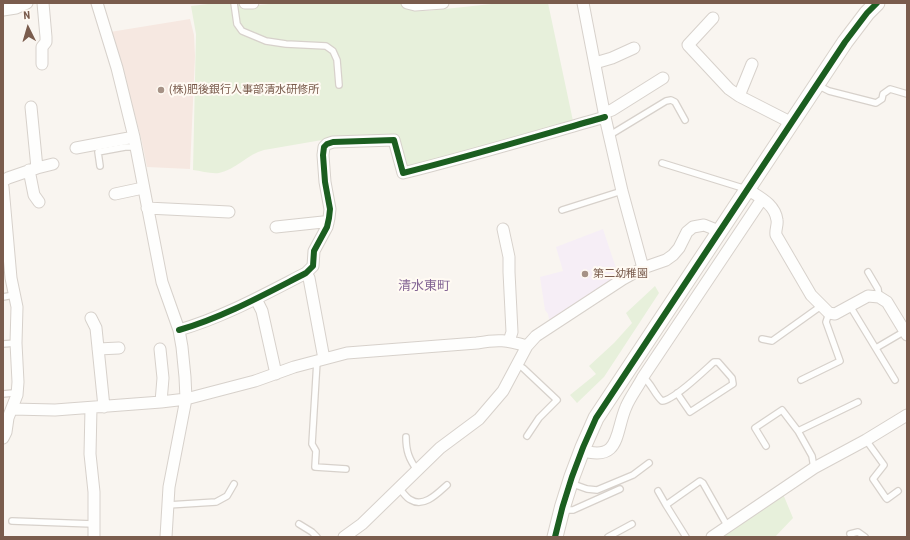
<!DOCTYPE html>
<meta charset="utf-8">
<style>
body{margin:0}
#map{position:relative;width:910px;height:540px;overflow:hidden;background:#f9f5f0;font-family:"Roboto Condensed",sans-serif}
canvas{display:block}
.frame{position:absolute;inset:0;border:4px solid #7a5c4d;pointer-events:none}
.north{position:absolute;left:8px;top:8px;width:40px;height:40px;-webkit-text-stroke:3px #fffaf3;paint-order:stroke;rotate:355deg;font-size:11px;font-weight:700;line-height:16px;text-align:center;color:#7a5c4d}
.north::after{content:'';display:block;margin:auto;width:14px;height:18px;background:#7a5c4d;clip-path:polygon(50% 0,100% 100%,50% 72%,0 100%)}
</style>
<div id="map">
<canvas width="910" height="540"></canvas>
<div class="frame"></div>
<div class="north">N</div>
</div>
<script>
const ctx = document.querySelector('canvas').getContext('2d');
ctx.lineJoin = 'round';
function fillPath(path, color) {
  ctx.fillStyle = color;
  ctx.fill(path, 'evenodd');
}
function stroke(path, color, width, dash) {
  ctx.strokeStyle = color;
  ctx.lineWidth = width;
  ctx.lineCap = dash ? 'butt' : 'round';
  ctx.setLineDash(dash || []);
  ctx.stroke(path);
}
function label(font, color, halo, rows, align = 'center') {
  ctx.font = font + ' "Roboto Condensed","Noto Sans JP",sans-serif';
  ctx.lineWidth = 4;
  ctx.setLineDash([]);
  ctx.textBaseline = 'middle';
  ctx.strokeStyle = halo;
  ctx.fillStyle = color;
  for (const [text, x, y, turn = 0] of rows) {
    ctx.save();
    ctx.translate(x, y);
    ctx.rotate((+turn || 0) * Math.PI / 180);
    ctx.textAlign = isNaN(turn) ? turn : align;
    if (halo) ctx.strokeText(text, 0, 0);
    ctx.fillText(text, 0, 0);
    ctx.restore();
  }
}
fillPath(new Path2D(`
 M 190,19 L 194,35 L 195,56 L 190,169 L 147,167 L 142,142 L 133,108 L 110,32 Z`), '#f6e8e1');
fillPath(new Path2D(`
 M 603,229 L 619,277 L 550,323 L 548,314 L 545,310 L 540,277 L 563,271 L 556,247 Z`), '#f6eef6');
fillPath(new Path2D(`
 M 217,3 L 233,3 L 249,6 L 279,3 L 402,3 L 411,9 L 426,11 L 501,3 L 548,3 L 573,121 L 406,168 L 399,135 L 322,140 L 264,150 C 248,154 235,170 219,173 C 211,174 201,171 193,170 L 196,34 L 191,6 Z
 M 655,286 L 659,293 L 604,377 L 577,403 L 570,395 L 596,374 L 589,366 L 614,343 L 632,323 L 626,313 Z
 M 783,494 L 793,518 L 775,537 L 723,537 Z`), '#e7f0db');
const lane = new Path2D(`
 M 234,3 L 237,24 L 242,31 L 266,41 L 286,44 L 326,46 L 333,51 L 337,60 L 339,85
 M 817,85 L 829,91 L 876,103 L 882,99 L 883,94 L 890,89 L 907,94
 M 610,135 L 666,101 L 671,100 L 675,102 L 685,120
 M 662,163 L 746,189
 M 100,166 L 98,152 L 125,147 L 136,147
 M 562,210 L 622,191
 M 868,272 L 878,289 L 879,297
 M 3,297 L 14,295
 M 850,306 L 895,380
 M 762,339 L 772,341 L 821,306
 M 3,344 L 16,343
 M 876,348 L 905,331
 M 317,361 L 312,444 L 316,451 L 315,467 L 346,469
 M 518,365 L 523,368 L 557,400 L 539,418 L 527,436
 M 643,377 C 652,384 654,394 662,401 C 674,400 704,371 714,362 L 718,362 L 732,378 L 733,384 L 690,412 L 677,393
 M 801,380 L 840,361 L 826,322 L 829,313
 M 3,394 L 13,393 L 17,395
 M 406,437 C 406,451 409,459 417,470
 M 866,440 L 884,465 L 873,479 L 886,498 L 887,499 L 898,491
 M 766,446 L 755,428 L 782,410 L 798,431
 M 814,468 L 812,456 L 798,431 L 858,402
 M 570,483 L 587,489 L 597,490 L 633,475 L 649,463
 M 399,488 C 403,492 406,498 411,500 C 424,508 438,493 447,485
 M 658,491 L 666,505
 M 168,505 L 216,502 L 227,496 L 234,484
 M 563,510 L 573,510 L 620,489
 M 12,521 L 93,524
 M 299,524 L 312,532 L 317,537
 M 850,534 L 858,532 L 865,537
 M 608,537 L 632,524
 M 686,537 L 666,505 L 700,481 L 703,483 L 728,527`);
const street = new Path2D(`
 M 97,3 L 117,68 L 134,137 L 162,282 L 179,330 L 182,347 L 185,377 L 186,399 L 169,487 L 166,537
 M 245,3 L 253,3
 M 407,3 L 415,5 L 443,3
 M 583,3 L 605,117 L 622,191 L 643,268
 M 3,10 L 16,8 L 27,3
 M 713,18 L 688,45 L 729,89 L 739,96
 M 595,63 L 612,58 L 634,48
 M 42,64 L 42,47 L 46,42 L 46,37 L 43,3
 M 752,64 L 739,96 L 792,123
 M 31,107 L 37,168 L 53,164
 M 604,113 L 612,110 L 663,78
 M 76,148 L 134,137
 M 29,170 L 34,195 L 39,202
 M 3,181 L 8,178 L 37,168
 M 3,187 L 11,278 L 17,307 L 16,343 L 18,382 L 17,395 L 8,418 L 6,432 L 3,438
 M 747,189 C 759,197 775,204 777,220 C 778,225 775,230 776,235 L 811,295 L 829,313 L 835,314 L 868,296 L 879,297 L 887,302 L 907,335
 M 115,194 L 143,188
 M 147,208 L 229,212
 M 276,227 L 323,222 L 328,223
 M 503,229 L 509,257 L 509,272 L 512,332 L 509,341
 M 306,273 L 309,278 L 324,359
 M 256,299 L 262,311 L 276,374
 M 91,318 L 96,328 L 104,407
 M 179,330 C 224,317 265,294 306,273 L 313,266 L 314,251 L 327,227 L 329,218 L 330,209 L 325,182 L 323,155 L 324,147 L 327,144 L 333,142 L 394,140 L 403,173 C 471,156 538,136 605,117
 M 98,349 L 119,348
 M 160,349 L 163,378 L 161,402
 M 91,408 L 90,454 L 94,492 L 94,537
 M 12,409 L 55,410 L 161,402 L 186,399 L 255,381 L 294,367 L 347,353 L 477,343 C 499,339 506,340 527,346
 M 581,450 C 621,463 615,432 626,407 C 630,397 638,387 643,377 L 762,199
 M 344,537 L 362,524 L 440,448 L 479,419 L 503,391 L 527,346 L 536,336 L 623,279 L 643,268 L 666,260 L 673,255 L 679,248 L 687,232 L 693,227 L 704,225 L 719,231
 M 712,537 L 814,468 L 866,440 L 907,415`);
const secondary = new Path2D(`
 M 555,537 C 564,496 578,456 596,418 L 845,42 L 867,13 L 877,3`);
stroke(lane, '#d7d1cb', 8);
stroke(street, '#d7d1cb', 13);
stroke(secondary, '#d9d2cb', 17);
stroke(lane, '#fefefd', 5.5);
stroke(street, '#fefefd', 11);
stroke(secondary, '#fefefd', 15);
stroke(new Path2D(`
 M 179,330 C 224,317 265,294 306,273 L 313,266 L 314,251 L 327,227 L 329,218 L 330,209 L 325,182 L 323,155 L 324,147 L 327,144 L 333,142 L 394,140 L 403,173 C 471,156 538,136 605,117
 M 555,537 C 564,496 578,456 596,418 L 845,42 L 867,13 L 877,3`), '#1b5e20', 6);
for (const [x, y, r, color] of [
 [161,90,4,"#a69286"],
 [585,274,4,"#a69286"]
]) {
  const dot = new Path2D();
  dot.arc(x, y, r, 0, 2 * Math.PI);
  ctx.fillStyle = color;
  ctx.fill(dot);
  stroke(dot, '#fffaf3', 1.5);
}
label('11px', '#7a5c4d', '#fffaf3', [
 ["(株)肥後銀行人事部清水研修所",169,90],
 ["第二幼稚園",593,274]
], 'left');
label('13px', '#846695', '#fffaf3', [
 ["清水東町",424,287]
]);
</script>
